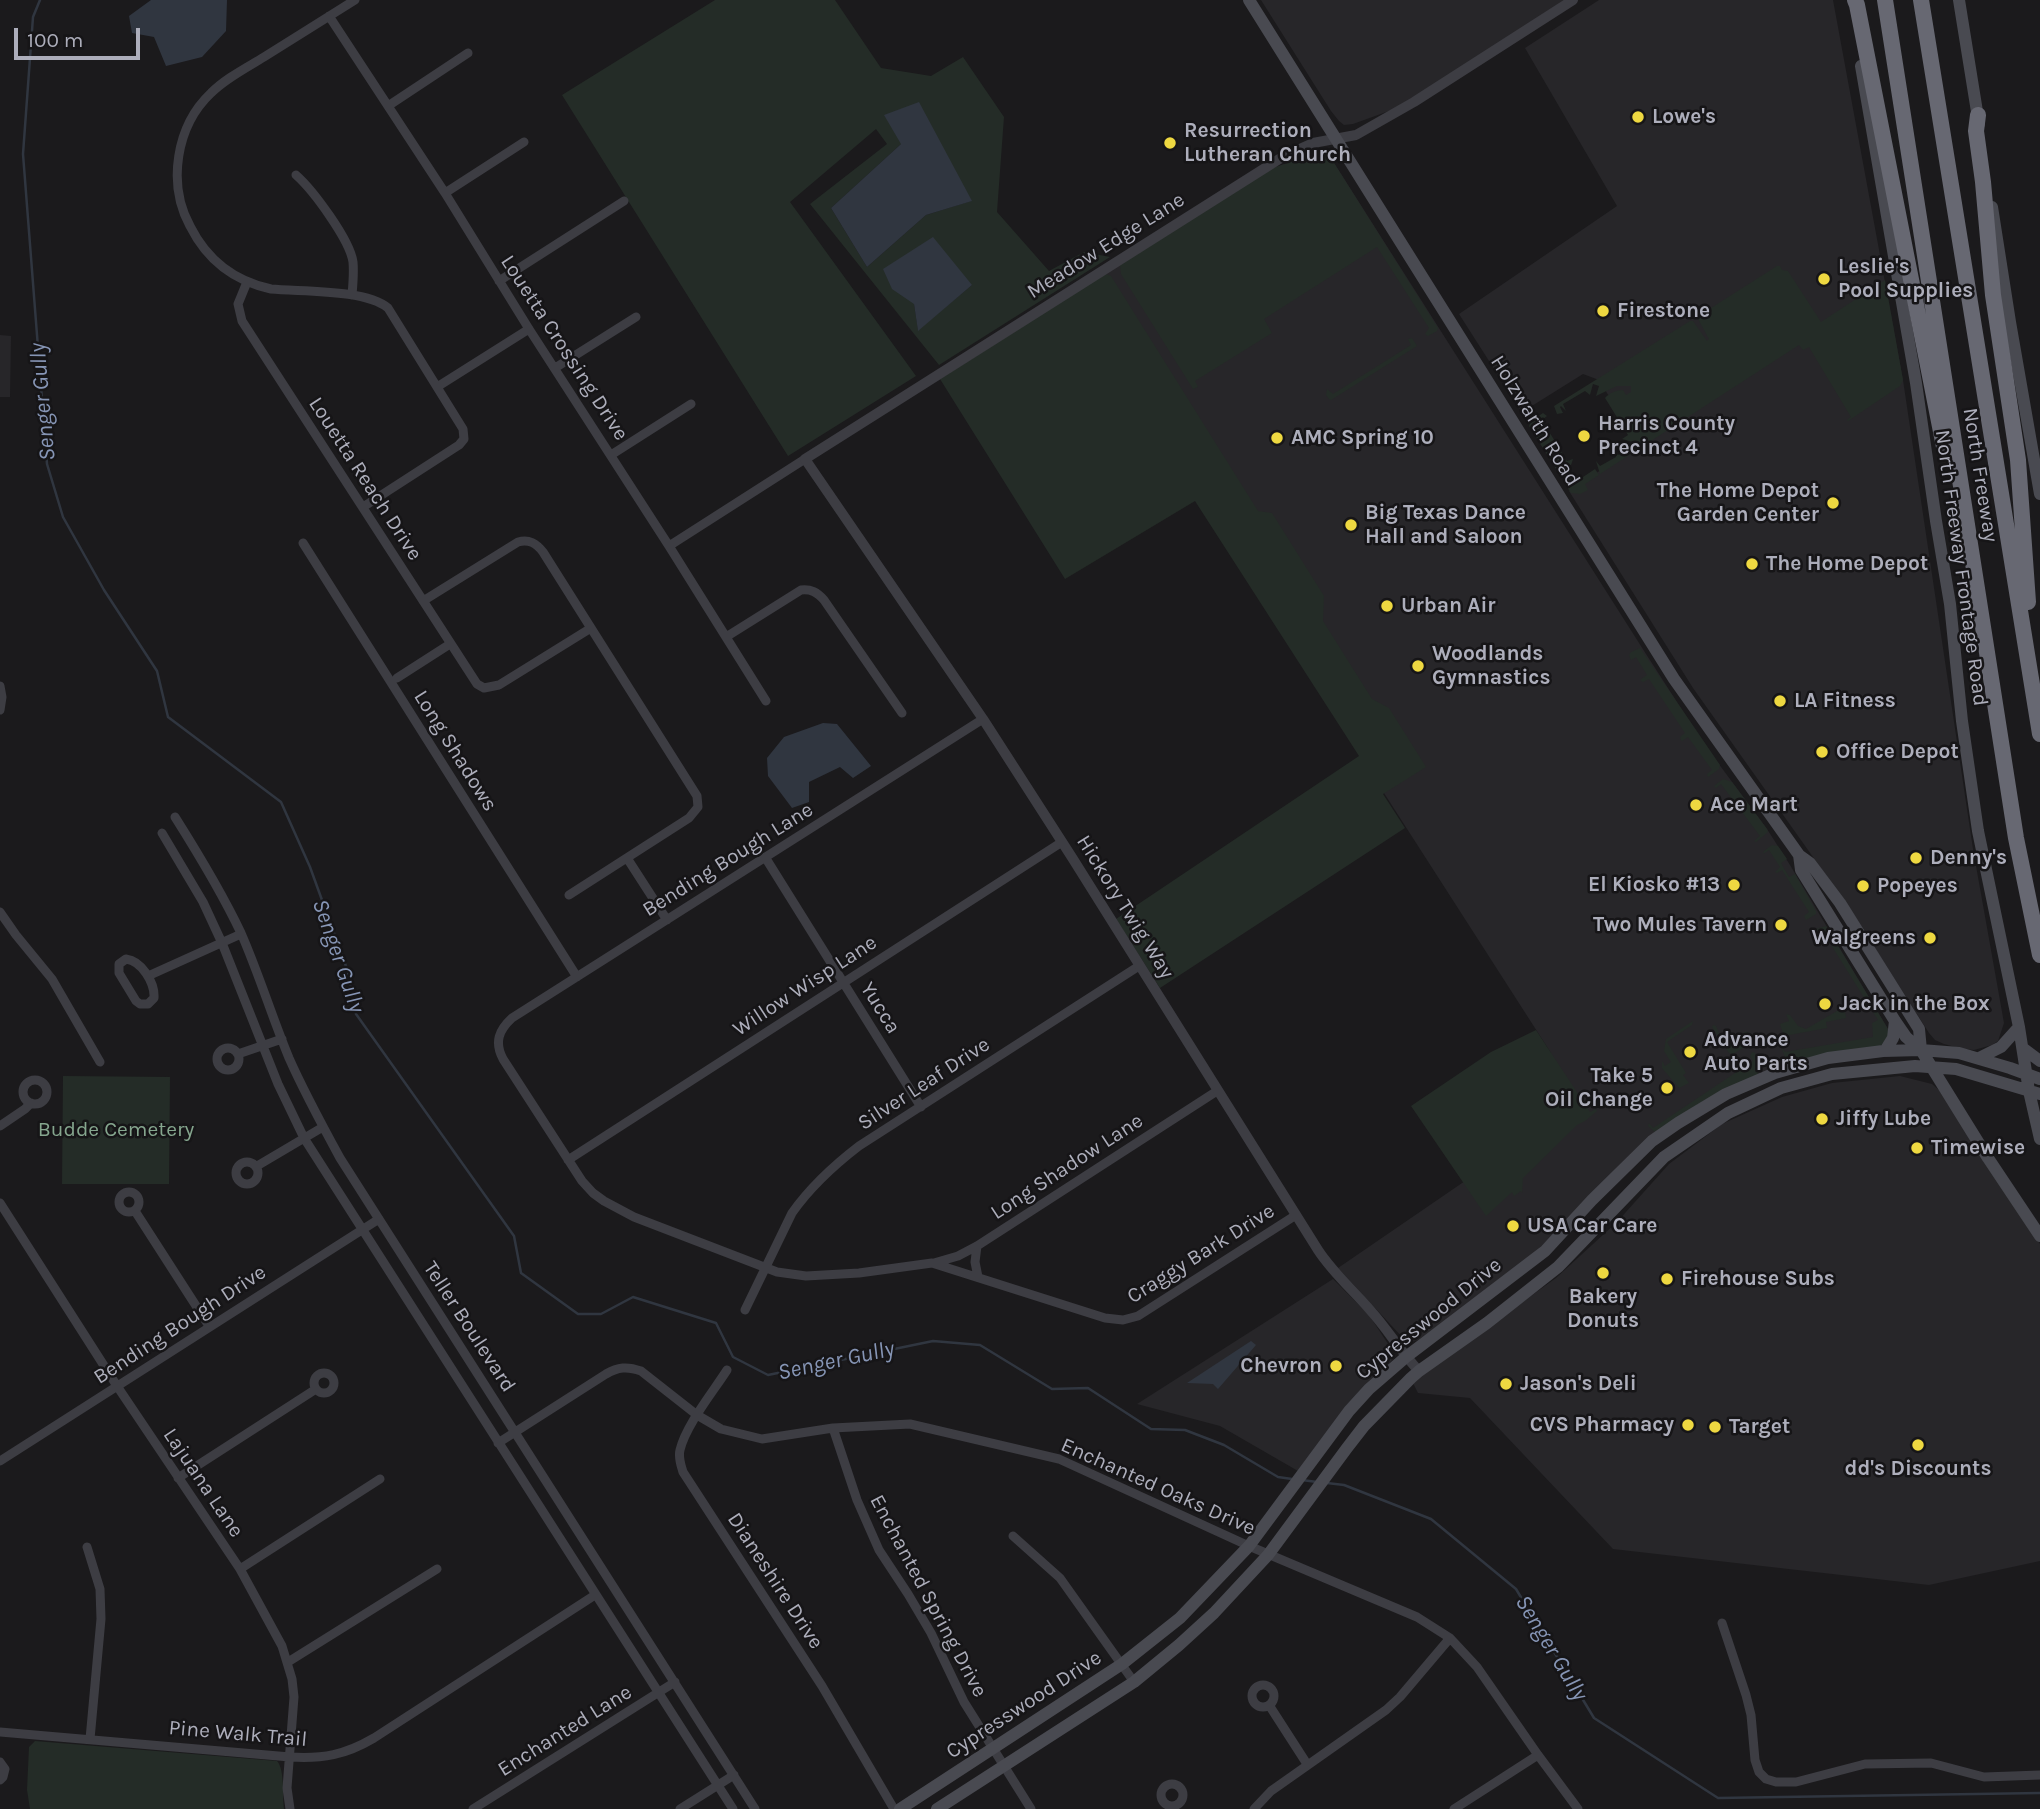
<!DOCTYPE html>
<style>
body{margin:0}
#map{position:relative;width:2040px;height:1809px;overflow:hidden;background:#1b1a1c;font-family:Karla,sans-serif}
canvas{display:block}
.scale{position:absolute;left:14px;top:28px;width:126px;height:32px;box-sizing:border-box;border:4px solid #adaebb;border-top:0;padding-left:9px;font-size:21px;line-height:24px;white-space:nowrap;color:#adaebb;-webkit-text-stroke:5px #161517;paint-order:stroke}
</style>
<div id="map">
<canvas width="2040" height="1809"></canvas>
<div class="scale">100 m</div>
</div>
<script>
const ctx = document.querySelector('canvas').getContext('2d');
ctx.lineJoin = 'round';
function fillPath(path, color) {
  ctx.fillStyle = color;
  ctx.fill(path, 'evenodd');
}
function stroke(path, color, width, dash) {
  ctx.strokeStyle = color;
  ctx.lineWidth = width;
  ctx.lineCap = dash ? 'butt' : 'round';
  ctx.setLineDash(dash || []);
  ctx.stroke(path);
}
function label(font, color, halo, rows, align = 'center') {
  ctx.font = font + ' Karla,sans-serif';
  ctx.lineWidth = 5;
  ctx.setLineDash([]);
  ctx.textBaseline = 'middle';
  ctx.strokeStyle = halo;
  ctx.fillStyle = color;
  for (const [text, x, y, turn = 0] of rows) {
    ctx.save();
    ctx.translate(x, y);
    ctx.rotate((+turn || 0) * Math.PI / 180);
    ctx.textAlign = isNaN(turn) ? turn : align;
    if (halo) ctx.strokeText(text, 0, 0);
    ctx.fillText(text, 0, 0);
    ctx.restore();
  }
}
fillPath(new Path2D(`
 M 1261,0 L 1566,0 L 1400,107 L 1353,124 L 1344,125 L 1339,121 L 1331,111 Z
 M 1599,0 L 1833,0 L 1903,380 L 1973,849 L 2004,1023 L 1998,1041 L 1992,1045 L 1974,1050 L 1963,1049 L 1944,1044 L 1935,1040 L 1929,1033 L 1852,912 L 1693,688 L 1569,491 L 1639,445 L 1599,380 L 1583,374 L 1527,409 L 1521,411 L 1459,314 L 1617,206 L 1525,48 Z
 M 1318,152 L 1329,155 L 1646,654 L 1704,744 L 1767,829 L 1790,865 L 1888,1029 L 1890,1034 L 1731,1086 L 1703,1101 L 1676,1118 L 1530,1257 L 1492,1288 L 1418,1340 L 1411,1342 L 1403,1338 L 1338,1268 L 1465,1181 L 1548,1069 L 1551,1053 L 1066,298 L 1273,168 Z
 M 0,335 L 11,336 L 10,397 L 0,397 Z
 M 1900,1076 L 1932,1084 L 1939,1090 L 2040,1244 L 2040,1561 L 1929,1585 L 1613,1549 L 1470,1398 L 1418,1393 L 1412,1381 L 1556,1278 L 1617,1222 L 1669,1164 L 1722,1124 L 1782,1097 L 1832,1083 Z
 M 1333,1279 L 1369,1315 L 1396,1356 L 1352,1401 L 1298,1471 L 1220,1426 L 1137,1404 Z`), '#272629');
fillPath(new Path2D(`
 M 715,0 L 835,0 L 881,68 L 931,76 L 963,57 L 1004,117 L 997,212 L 1049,271 L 1084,252 L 1110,257 L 939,365 L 810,204 L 887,144 L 876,129 L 790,202 L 916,376 L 788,456 L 562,95 ZM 901,144 L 971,201 L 926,215 L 867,267 L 831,208 ZM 972,285 L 918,330 L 914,304 Z
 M 1320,152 L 1323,157 L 1329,155 L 1438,328 L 1437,331 L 1428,336 L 1425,334 L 1429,328 L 1377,247 L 1264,319 L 1272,333 L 1195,381 L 1198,387 L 1193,389 L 1121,274 L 1120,265 L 1273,168 Z
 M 1777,266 L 1780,266 L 1782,270 L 1788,271 L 1821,322 L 1885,280 L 1903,380 L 1900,386 L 1848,421 L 1847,420 L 1851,417 L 1809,347 L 1803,350 L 1799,345 L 1600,474 L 1596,461 L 1600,466 L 1616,457 L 1613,450 L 1618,455 L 1625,451 L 1622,446 L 1632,448 L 1633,442 L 1622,439 L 1628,435 L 1605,398 C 1609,393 1617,390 1623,390 L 1626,395 L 1631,392 L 1631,386 L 1617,386 L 1596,396 L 1599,386 L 1593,384 L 1590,395 L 1585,391 L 1563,404 L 1566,411 L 1561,406 L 1560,407 L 1563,413 L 1557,414 L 1554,406 L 1690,321 L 1693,321 L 1707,341 L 1709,339 L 1697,317 Z
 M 1105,274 L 1111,276 L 1258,511 L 1272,513 L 1324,596 L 1323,621 L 1372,699 L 1389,708 L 1426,767 L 1383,794 L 1405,828 L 1160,988 L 1116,919 L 1359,756 L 1195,501 L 1065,579 L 940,379 Z
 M 1412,338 L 1417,346 L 1331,400 L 1329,399 L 1326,395 L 1327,389 L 1333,394 L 1411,345 L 1408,339 Z
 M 1543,413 L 1547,416 L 1542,420 L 1567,461 L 1573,459 L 1571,465 L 1559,471 L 1556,469 L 1529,426 L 1531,421 Z
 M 1595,469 L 1599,475 L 1585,484 L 1588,490 L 1580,494 L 1571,493 L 1565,484 L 1566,479 L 1575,474 L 1580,479 Z
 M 1640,648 L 1720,765 L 1719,769 L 1708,777 L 1707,774 L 1712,770 L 1688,737 L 1682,741 L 1681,740 L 1680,737 L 1685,733 L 1649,679 L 1643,682 L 1640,680 L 1647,675 L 1636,657 L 1631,660 L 1629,655 L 1631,652 Z
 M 1723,779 L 1732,782 L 1767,829 L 1768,832 L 1756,842 L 1754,841 L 1760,836 L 1721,784 L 1716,788 L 1714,786 Z
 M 1772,845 L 1778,846 L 1787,859 L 1781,863 L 1789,877 L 1795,874 L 1816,911 L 1816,914 L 1806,920 L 1804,916 L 1809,912 L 1782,870 L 1777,873 L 1775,872 L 1780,867 L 1769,850 L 1763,854 L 1764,851 Z
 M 1826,926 L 1888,1029 L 1889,1039 L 1880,1046 L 1791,1063 L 1786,1060 L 1781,1046 L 1785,1052 L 1873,1037 L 1872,1023 L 1878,1020 L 1823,932 L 1815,934 L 1816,929 Z
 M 1844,1007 L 1846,1018 L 1826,1022 L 1827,1028 L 1784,1036 L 1780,1024 L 1789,1021 L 1786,1014 L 1790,1015 L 1798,1026 L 1806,1029 Z
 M 1693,1021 L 1692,1025 L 1667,1042 L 1686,1073 L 1683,1075 L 1689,1083 L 1679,1088 L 1662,1068 L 1662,1061 L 1665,1066 L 1671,1062 L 1664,1051 L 1666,1039 Z
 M 1713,1025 L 1716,1026 L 1719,1033 L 1745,1038 L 1744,1032 L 1749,1032 L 1746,1046 L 1733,1054 L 1729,1053 L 1712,1027 Z
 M 1536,1030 L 1590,1112 L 1596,1109 L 1597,1111 L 1585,1121 L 1577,1125 L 1523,1178 L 1522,1193 L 1521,1191 L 1514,1196 L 1512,1192 L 1486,1216 L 1411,1106 L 1491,1052 Z
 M 1752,1052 L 1755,1053 L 1760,1069 L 1757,1075 L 1703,1101 L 1655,1132 L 1648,1126 L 1649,1123 L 1653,1128 L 1753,1061 L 1750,1056 Z
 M 63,1076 L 170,1077 L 169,1184 L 62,1184 Z
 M 35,1741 L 277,1761 C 285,1770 282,1795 284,1809 L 30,1809 L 27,1790 L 29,1747 Z`), '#242c27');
fillPath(new Path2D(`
 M 151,0 L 227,0 L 226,31 L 202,57 L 166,66 L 154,37 L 132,33 L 129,16 Z
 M 919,102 L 972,201 L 926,215 L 867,267 L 831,208 L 901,144 L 884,115 Z
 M 933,237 L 972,285 L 918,331 L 914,304 L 892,289 L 883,269 Z
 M 823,723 L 837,724 L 871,766 L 853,778 L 840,767 L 809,782 L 809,802 L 792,808 L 768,776 L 767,758 L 784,737 Z
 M 1251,1341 L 1256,1345 L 1218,1389 L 1213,1384 L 1187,1383 Z`), '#303640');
stroke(new Path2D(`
 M 40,0 L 33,17 L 23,154 L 47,464 L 63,517 L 104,590 L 157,671 L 168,717 L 281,802 L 310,867 L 347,969 L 356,1014 L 514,1236 L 521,1273 L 578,1314 L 601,1314 L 633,1297 L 716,1323 L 733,1357 L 768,1375 L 933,1341 L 980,1345 L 1052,1389 L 1088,1388 L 1151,1429 L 1185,1430 L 1224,1445 L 1278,1477 L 1292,1479
 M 1302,1480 L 1317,1482
 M 1327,1483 L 1344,1485 L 1431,1519 L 1516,1589 L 1594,1718 L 1718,1798 L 2040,1793`), '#303640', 2.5);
stroke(new Path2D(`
 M 355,0 C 325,19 294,38 264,57 C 246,68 226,78 211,93 C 176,126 167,184 190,226 C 207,260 234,281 271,289 C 302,292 365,289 388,308 L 463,429 L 464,439 L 459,445 L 363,507
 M 329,16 L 445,193 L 529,329 L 669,546 L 766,701
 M 388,106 L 468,53
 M 296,175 C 313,190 350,240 353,262 C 354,273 353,284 352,295
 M 445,193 L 524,142
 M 499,281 L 624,201
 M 247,282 L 238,304 L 242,321 L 477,684 L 484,688 L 499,685 L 591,628
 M 555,368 L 636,317
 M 437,387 L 529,329
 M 611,455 L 691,404
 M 303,543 L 577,977
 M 669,546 L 805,459
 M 423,601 L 518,542 C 529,539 536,543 543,552 L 697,796 L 698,807 L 689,818 L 569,895
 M 726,637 L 801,590 C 811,589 817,592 824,600 L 902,713
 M 397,678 L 450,644
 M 0,686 L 2,697 L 0,710
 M 983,719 L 512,1018 C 499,1030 494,1042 503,1059 L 582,1181 L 593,1193 L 604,1201 L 634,1217 L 777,1272 L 806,1276 L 859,1273 L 932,1263 L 1105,1318 L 1123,1320 L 1138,1316 L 1296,1215
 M 175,817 C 199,855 222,893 241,933 C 259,974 272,1017 289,1058 C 304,1092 322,1125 340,1158 L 755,1809
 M 162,833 L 203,902 L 222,943 L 278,1084 L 304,1138 L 733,1809
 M 765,857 L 921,1107
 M 627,858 L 667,920
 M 0,912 L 16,935 L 52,979 L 100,1062
 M 126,959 C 142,961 155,983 154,998 L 148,1004 L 140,1004 L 136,1001 L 119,973 L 119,964 Z
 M 148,976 L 241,934
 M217 1059a11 11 0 1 1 22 0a11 11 0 1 1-22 0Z
 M 238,1054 L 282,1039
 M23 1092a12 12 0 1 1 24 0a12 12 0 1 1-24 0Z
 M 0,1126 L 25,1109 L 31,1103
 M 568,1160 L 1062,842
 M236 1173a11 11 0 1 1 22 0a11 11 0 1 1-22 0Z
 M 257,1166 L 323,1127
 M119 1202a10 10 0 1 1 20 0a10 10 0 1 1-20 0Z
 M 0,1203 L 117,1386 L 240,1569 L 282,1646 L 292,1679 L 294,1697 L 287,1788 L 290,1809
 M 135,1211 L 209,1326
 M 977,1246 L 975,1262 L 978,1277
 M 934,1263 L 958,1256 L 977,1246 L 1217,1091
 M 745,1310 L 792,1213 C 811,1186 833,1166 859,1146 L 1139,966
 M 727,1370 C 713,1392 686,1425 680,1450 C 678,1458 681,1465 683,1472 L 822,1686 L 894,1809
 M314 1383a10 10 0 1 1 20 0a10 10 0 1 1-20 0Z
 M 833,1428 L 857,1500 L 879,1550 L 908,1594 L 931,1633 L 964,1702 L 1031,1809
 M 498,1443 L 606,1374 C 618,1367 627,1366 641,1371 L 697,1415 L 721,1429 L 762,1439 L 833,1428 L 910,1424 L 1059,1459 L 1249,1546 L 1417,1617 L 1450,1638 L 1477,1667 L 1538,1755 L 1578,1809
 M 0,1461 L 379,1219
 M 178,1478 L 316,1389
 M 1013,1536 L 1060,1578 L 1134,1682
 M 87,1547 L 100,1589 L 101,1619 L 90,1739
 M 240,1569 L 380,1479
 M 1722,1623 L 1746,1695 L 1751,1715 L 1755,1760 L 1759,1772 L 1766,1779 L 1776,1782 L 1796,1782 L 1865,1764 L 1931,1763 L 1984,1777 L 2040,1775
 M 288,1662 L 437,1569
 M1252 1696a11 11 0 1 1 22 0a11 11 0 1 1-22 0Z
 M 1269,1705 L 1307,1764
 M 0,1732 L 290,1757 C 323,1759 345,1755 374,1738 L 595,1595
 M 0,1762 L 5,1769 L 3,1777 L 0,1780
 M1161 1795a11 11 0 1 1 22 0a11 11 0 1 1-22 0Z
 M 473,1809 L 675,1682
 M 680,1809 L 734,1775
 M 1254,1809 L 1271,1791 L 1386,1710 L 1400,1697 L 1450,1638
 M 1454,1809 L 1538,1755`), '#3d3d43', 9);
stroke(new Path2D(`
 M 1419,1371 C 1401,1352 1388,1330 1371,1311 C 1353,1290 1333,1273 1318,1250 L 1073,859 L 983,719 L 805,459 L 1284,156 L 1313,143 L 1356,135 L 1414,102 L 1573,0`), '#3d3d43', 10);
stroke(new Path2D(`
 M 1249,0 L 1674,679 L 1799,855 L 1810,863 L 1840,903 L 1919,1029 L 1921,1050
 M 1959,0 L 1979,124
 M 1861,66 L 1916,383 L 1936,521 L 1950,604 L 1962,721 L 1978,831 L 2019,1027 L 2029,1091 L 2040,1139
 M 1992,207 L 2010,322 L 2040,494
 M 1799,855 L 1801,870 L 1895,1021 L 1906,1037 L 1921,1050 L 1988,1158 L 2040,1236
 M 2024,1049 L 2040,1061
 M 1885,1051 L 1893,1038 L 1895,1021
 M 1979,1058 L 2001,1047 L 2019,1027
 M 900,1809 L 1122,1664 L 1180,1618 L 1249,1546 L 1349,1411 L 1369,1389 L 1406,1357 L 1545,1251 L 1592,1200 L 1652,1141 L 1678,1123 L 1726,1094 L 1775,1073 L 1828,1058 L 1883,1051 L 1921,1050 L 1959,1053 L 2010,1068 L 2040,1079
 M 937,1809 L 1134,1682 L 1179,1645 L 1214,1613 L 1268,1555 L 1347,1448 L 1364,1426 L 1411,1378 L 1419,1371 L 1487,1323 L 1558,1267 L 1664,1157 L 1728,1113 L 1781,1088 L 1832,1074 L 1915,1066 L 1956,1069 L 2040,1094`), '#494a51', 12);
stroke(new Path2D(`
 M 1855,0 L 1857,5 L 1944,447
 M 1885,0 L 2016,838 L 2040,955
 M 1921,0 L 2040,734
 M 1978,115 L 1976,131 L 1983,182 L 1993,295 L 2018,460 L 2028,602`), '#676872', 16);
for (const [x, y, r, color] of [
 [1638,117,7,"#eed841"],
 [1170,143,7,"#eed841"],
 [1824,279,7,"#eed841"],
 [1603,311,7,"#eed841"],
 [1584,436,7,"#eed841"],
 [1277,438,7,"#eed841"],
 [1833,503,7,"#eed841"],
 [1351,525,7,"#eed841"],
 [1752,564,7,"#eed841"],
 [1387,606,7,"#eed841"],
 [1418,666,7,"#eed841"],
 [1780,701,7,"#eed841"],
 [1822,752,7,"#eed841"],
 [1696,805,7,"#eed841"],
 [1916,858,7,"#eed841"],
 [1734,885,7,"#eed841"],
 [1863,886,7,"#eed841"],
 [1781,925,7,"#eed841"],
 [1930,938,7,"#eed841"],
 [1825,1004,7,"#eed841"],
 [1690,1052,7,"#eed841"],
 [1667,1088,7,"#eed841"],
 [1822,1119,7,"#eed841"],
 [1917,1148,7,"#eed841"],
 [1513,1226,7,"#eed841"],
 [1603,1273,7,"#eed841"],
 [1667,1279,7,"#eed841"],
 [1336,1366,7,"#eed841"],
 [1506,1384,7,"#eed841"],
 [1688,1425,7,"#eed841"],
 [1715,1427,7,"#eed841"],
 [1918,1445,7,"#eed841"]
]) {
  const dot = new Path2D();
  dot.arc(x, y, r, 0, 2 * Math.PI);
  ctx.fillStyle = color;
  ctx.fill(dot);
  stroke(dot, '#161517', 2.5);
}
label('bold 21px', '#adaebb', '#161517', [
 ["Lowe's",1652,117],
 ["Resurrection",1184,131],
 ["Lutheran Church",1184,155],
 ["Leslie's",1838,267],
 ["Pool Supplies",1838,291],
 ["Firestone",1617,311],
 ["Harris County",1598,424],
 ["Precinct 4",1598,448],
 ["AMC Spring 10",1291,438],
 ["The Home Depot",1819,491,"right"],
 ["Garden Center",1819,515,"right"],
 ["Big Texas Dance",1365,513],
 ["Hall and Saloon",1365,537],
 ["The Home Depot",1766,564],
 ["Urban Air",1401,606],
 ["Woodlands",1432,654],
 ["Gymnastics",1432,678],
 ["LA Fitness",1794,701],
 ["Office Depot",1836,752],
 ["Ace Mart",1710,805],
 ["Denny's",1930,858],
 ["El Kiosko #13",1720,885,"right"],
 ["Popeyes",1877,886],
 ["Two Mules Tavern",1767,925,"right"],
 ["Walgreens",1916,938,"right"],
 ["Jack in the Box",1839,1004],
 ["Advance",1704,1040],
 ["Auto Parts",1704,1064],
 ["Take 5",1653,1076,"right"],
 ["Oil Change",1653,1100,"right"],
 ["Jiffy Lube",1836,1119],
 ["Timewise",1931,1148],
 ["USA Car Care",1527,1226],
 ["Firehouse Subs",1681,1279],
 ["Bakery",1603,1297,"center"],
 ["Donuts",1603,1321,"center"],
 ["Chevron",1322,1366,"right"],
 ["Jason's Deli",1520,1384],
 ["CVS Pharmacy",1674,1425,"right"],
 ["Target",1729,1427],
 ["dd's Discounts",1918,1469,"center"]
], 'left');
label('21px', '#adaebb', '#161517', [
 ["Meadow Edge Lane",1106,246,-32],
 ["Louetta Crossing Drive",564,348,57],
 ["Holzwarth Road",1535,421,58],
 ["North Freeway",1980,475,81],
 ["Louetta Reach Drive",365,479,57],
 ["North Freeway Frontage Road",1961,568,82],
 ["Long Shadows",455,751,58],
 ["Bending Bough Lane",728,860,-32],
 ["Hickory Twig Way",1125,907,58],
 ["Willow Wisp Lane",805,986,-33],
 ["Yucca",880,1008,58],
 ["Silver Leaf Drive",924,1084,-33],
 ["Long Shadow Lane",1067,1167,-33],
 ["Craggy Bark Drive",1201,1254,-32],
 ["Cypresswood Drive",1429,1319,-39],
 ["Bending Bough Drive",180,1325,-33],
 ["Teller Boulevard",469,1327,57],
 ["Lajuana Lane",203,1483,56],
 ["Enchanted Oaks Drive",1158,1487,24],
 ["Dianeshire Drive",775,1581,57],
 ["Enchanted Spring Drive",928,1596,62],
 ["Cypresswood Drive",1024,1705,-33],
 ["Enchanted Lane",565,1731,-32],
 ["Pine Walk Trail",238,1734,5]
]);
label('21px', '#85a68e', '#161517', [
 ["Budde Cemetery",116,1130]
]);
label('italic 23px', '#8695b5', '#161517', [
 ["Senger Gully",43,402,-95],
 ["Senger Gully",338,956,71],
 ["Senger Gully",836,1361,-12],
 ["Senger Gully",1551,1648,59]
]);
</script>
